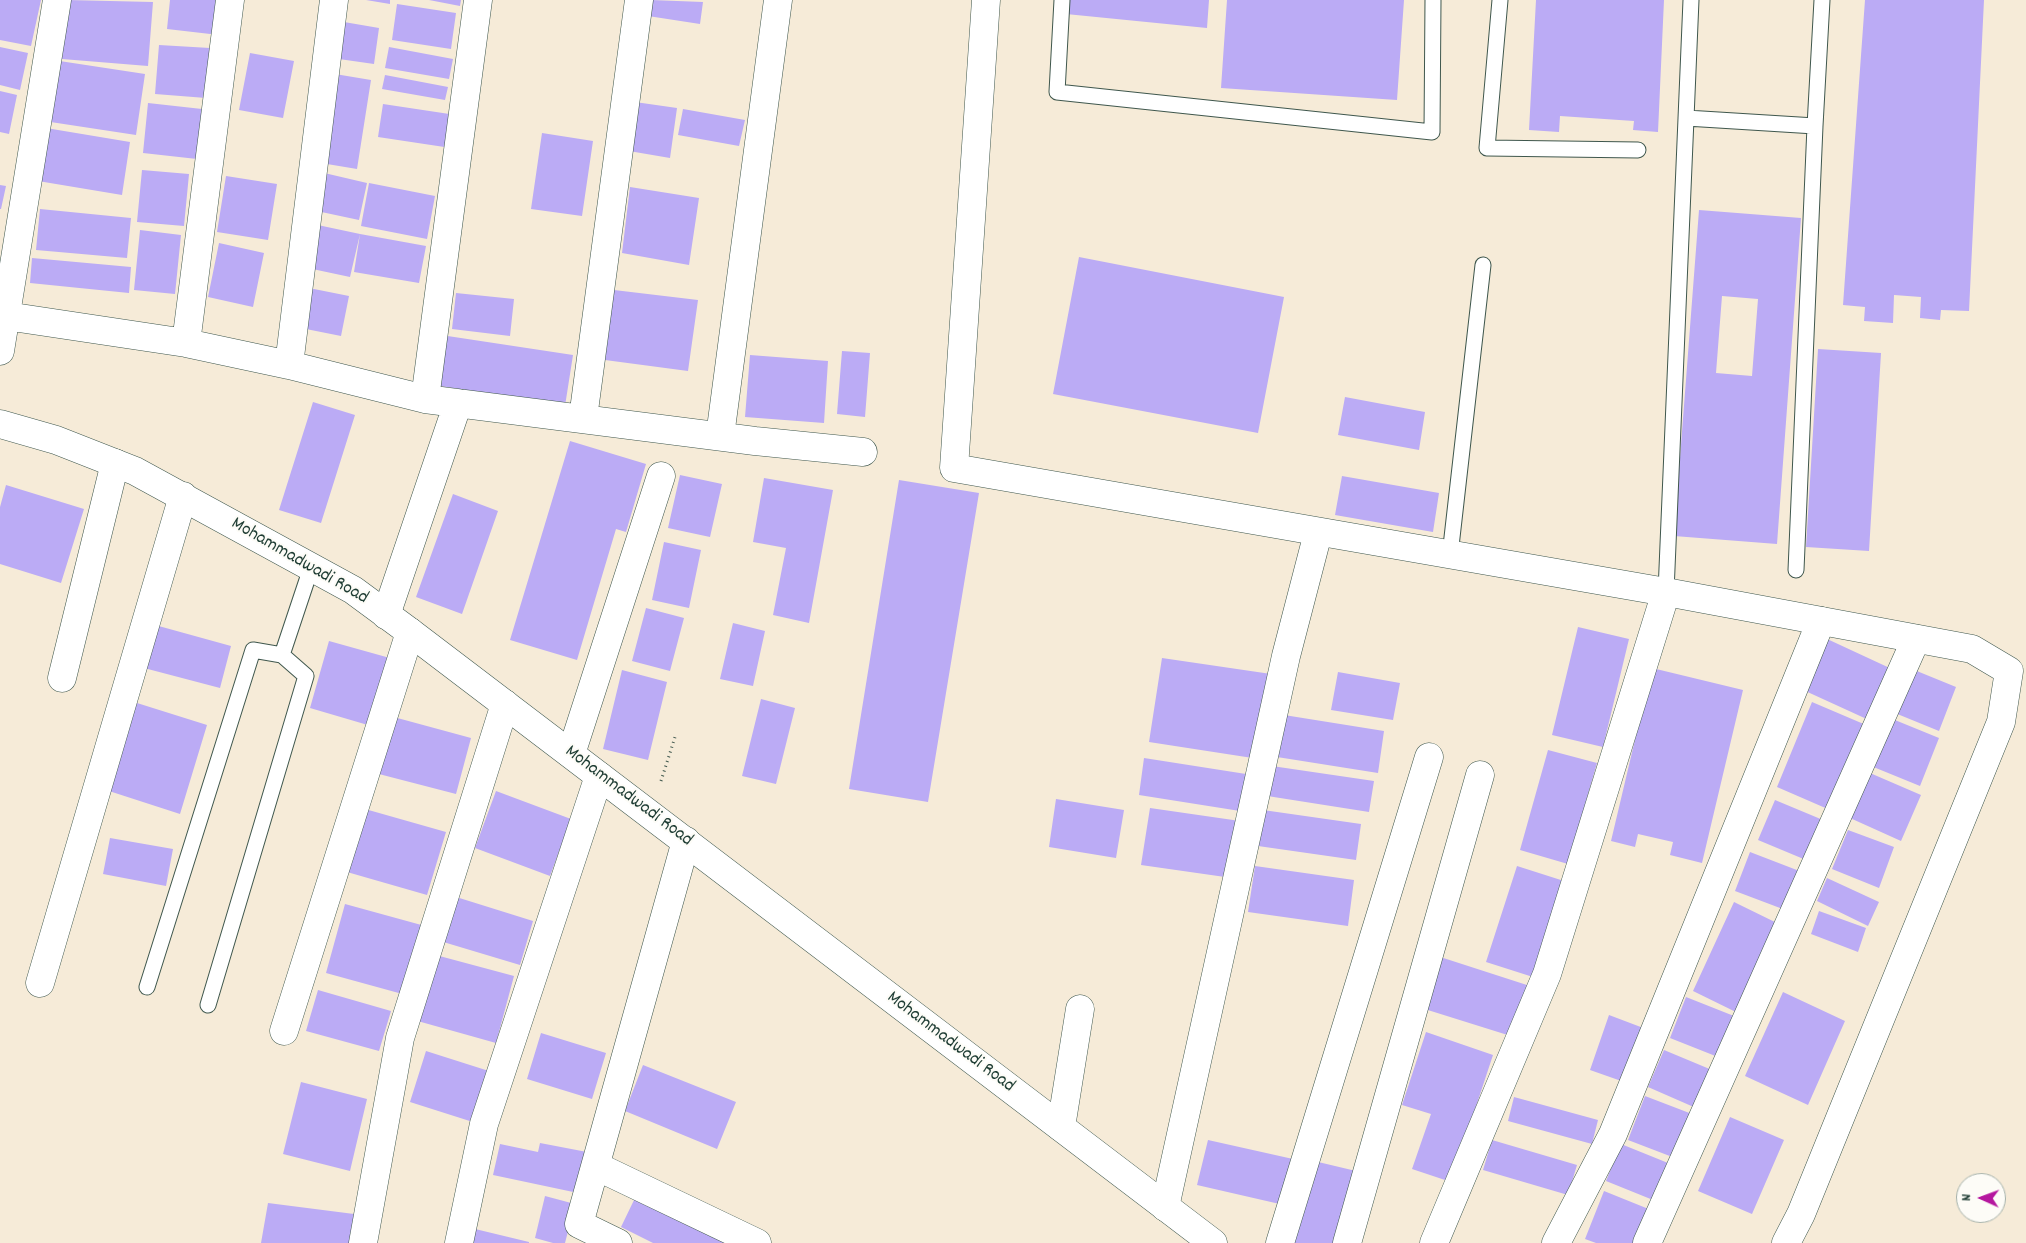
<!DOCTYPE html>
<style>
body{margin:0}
#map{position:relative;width:2026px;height:1243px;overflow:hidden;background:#f6ebd8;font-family:Dekko,sans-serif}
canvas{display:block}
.north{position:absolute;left:1956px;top:1173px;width:50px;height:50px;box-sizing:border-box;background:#fdfcf7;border:1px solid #a4b0a9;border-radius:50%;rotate:272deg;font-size:14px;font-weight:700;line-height:20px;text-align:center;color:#1f3d34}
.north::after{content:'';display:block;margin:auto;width:18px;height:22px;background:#b5179e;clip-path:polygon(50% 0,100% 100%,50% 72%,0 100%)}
</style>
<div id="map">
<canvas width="2026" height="1243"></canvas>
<div class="north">N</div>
</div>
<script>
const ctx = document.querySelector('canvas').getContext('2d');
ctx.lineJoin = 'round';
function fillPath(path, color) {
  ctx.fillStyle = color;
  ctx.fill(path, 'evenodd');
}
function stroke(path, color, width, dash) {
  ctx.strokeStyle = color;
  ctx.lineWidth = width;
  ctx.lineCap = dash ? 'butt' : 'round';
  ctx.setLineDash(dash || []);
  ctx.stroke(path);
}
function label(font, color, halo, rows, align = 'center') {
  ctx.font = font + ' Dekko,sans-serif';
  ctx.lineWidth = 4;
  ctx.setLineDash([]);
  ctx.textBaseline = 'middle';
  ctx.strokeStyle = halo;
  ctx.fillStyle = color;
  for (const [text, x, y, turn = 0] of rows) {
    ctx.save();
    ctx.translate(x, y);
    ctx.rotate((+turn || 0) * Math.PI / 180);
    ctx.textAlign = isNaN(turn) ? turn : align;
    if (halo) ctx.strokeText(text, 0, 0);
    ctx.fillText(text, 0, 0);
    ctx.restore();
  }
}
fillPath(new Path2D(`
 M 0,0 L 41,0 L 31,46 L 0,40 Z
 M 67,0 L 153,2 L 148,66 L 62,59 Z
 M 170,0 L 223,0 L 219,35 L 167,29 Z
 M 366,0 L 390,0 L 390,4 Z
 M 429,0 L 461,0 L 460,6 Z
 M 651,0 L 703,2 L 700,24 L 648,16 Z
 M 1067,0 L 1209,0 L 1207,28 L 1066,14 Z
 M 1227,0 L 1404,0 L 1397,100 L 1221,88 Z
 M 1536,0 L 1664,0 L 1658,132 L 1633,130 L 1634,121 L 1560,116 L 1559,132 L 1529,130 Z
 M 1865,0 L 1984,0 L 1969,311 L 1941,310 L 1940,320 L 1920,318 L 1921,297 L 1894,295 L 1893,323 L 1864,321 L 1865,307 L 1843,305 Z
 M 397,4 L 456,13 L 451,49 L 392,40 Z
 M 344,22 L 379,28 L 374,64 L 339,59 Z
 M 159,45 L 210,48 L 206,98 L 155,94 Z
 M 0,47 L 28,53 L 20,90 L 0,85 Z
 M 389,47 L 453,59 L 449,79 L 385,68 Z
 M 250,53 L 294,61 L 283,118 L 239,110 Z
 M 53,60 L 145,74 L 136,135 L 44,121 Z
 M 329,73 L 371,80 L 357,169 L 315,162 Z
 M 385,75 L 448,87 L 445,100 L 382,89 Z
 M 0,91 L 17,95 L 9,134 L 0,132 Z
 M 635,102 L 677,108 L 670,158 L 629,151 Z
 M 148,103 L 202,109 L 197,159 L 143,153 Z
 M 383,104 L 456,115 L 451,148 L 378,137 Z
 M 683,109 L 745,120 L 739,146 L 678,135 Z
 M 40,127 L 130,142 L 122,195 L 32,180 Z
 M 542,133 L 593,141 L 582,216 L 531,209 Z
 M 142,170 L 189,174 L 184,226 L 137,222 Z
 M 320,172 L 367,183 L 359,220 L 312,210 Z
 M 226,176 L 277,184 L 268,240 L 217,232 Z
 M 369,183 L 435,196 L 427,239 L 361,226 Z
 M 0,185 L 6,186 L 1,209 L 0,209 Z
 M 630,187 L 699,198 L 689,265 L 622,253 Z
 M 40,209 L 131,218 L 127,258 L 36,250 Z
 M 1699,210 L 1801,218 L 1777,544 L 1674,536 ZM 1722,296 L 1758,299 L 1752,376 L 1716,373 Z
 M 313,224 L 360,234 L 350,277 L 303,267 Z
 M 140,230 L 181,235 L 175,294 L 134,290 Z
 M 360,234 L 426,246 L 419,283 L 354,272 Z
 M 219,243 L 264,253 L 253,307 L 208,297 Z
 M 1079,257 L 1284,297 L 1258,433 L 1053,394 Z
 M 32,258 L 131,267 L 129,293 L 30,283 Z
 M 304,287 L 349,296 L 341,336 L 296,327 Z
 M 614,290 L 698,300 L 688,371 L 605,360 Z
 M 456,293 L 514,299 L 510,336 L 452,329 Z
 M 441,335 L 573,355 L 565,406 L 434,385 Z
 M 1818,349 L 1881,353 L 1869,551 L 1806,547 Z
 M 842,351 L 870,353 L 865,417 L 837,414 Z
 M 750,355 L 828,361 L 824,423 L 745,417 Z
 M 1345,397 L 1425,412 L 1419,450 L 1338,435 Z
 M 313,402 L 355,415 L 321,523 L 279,510 Z
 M 570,441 L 646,464 L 626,532 L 616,529 L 577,660 L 510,640 Z
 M 680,475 L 722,484 L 710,537 L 668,528 Z
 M 1342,476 L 1439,493 L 1433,532 L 1335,515 Z
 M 764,478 L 833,490 L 809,623 L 773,615 L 786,548 L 753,542 Z
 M 899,480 L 979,493 L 928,802 L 849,789 Z
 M 6,485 L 84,509 L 61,583 L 0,564 L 0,507 Z
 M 453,494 L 498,511 L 462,614 L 416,597 Z
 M 664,542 L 701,550 L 689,608 L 652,600 Z
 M 646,608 L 684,618 L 670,671 L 632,661 Z
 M 733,623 L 765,631 L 753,686 L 720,679 Z
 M 155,625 L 231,646 L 220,688 L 144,668 Z
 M 1578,627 L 1629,639 L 1603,747 L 1552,735 Z
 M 1825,638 L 1894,670 L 1871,721 L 1801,689 Z
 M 329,641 L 397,660 L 378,728 L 310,708 Z
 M 1162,658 L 1271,674 L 1259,759 L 1149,742 Z
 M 1907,667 L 1956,687 L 1939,731 L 1890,711 Z
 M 1652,668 L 1743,690 L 1702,863 L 1670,855 L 1673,842 L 1638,834 L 1635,847 L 1611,841 Z
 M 622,670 L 667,682 L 648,760 L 603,749 Z
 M 1338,672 L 1400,683 L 1393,720 L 1331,710 Z
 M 761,699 L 795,708 L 776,784 L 742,776 Z
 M 1812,702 L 1866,725 L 1830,810 L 1777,787 Z
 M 137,703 L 207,725 L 180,814 L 109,791 Z
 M 1284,715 L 1384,731 L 1378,773 L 1277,757 Z
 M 390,716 L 471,738 L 456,794 L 375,773 Z
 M 1890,718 L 1939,738 L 1920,786 L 1871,766 Z
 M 1548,750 L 1597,763 L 1568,864 L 1520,850 Z
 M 1144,758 L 1246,774 L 1240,811 L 1139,795 Z
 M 1265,765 L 1374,781 L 1369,812 L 1261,795 Z
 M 1870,773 L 1921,795 L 1901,841 L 1850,818 Z
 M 496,791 L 571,819 L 550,876 L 475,848 Z
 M 1056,799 L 1124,810 L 1116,858 L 1049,847 Z
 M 1775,800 L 1823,820 L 1806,860 L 1758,840 Z
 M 1150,808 L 1240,821 L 1232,878 L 1141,865 Z
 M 365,809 L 446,832 L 427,895 L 347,872 Z
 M 1263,810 L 1361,824 L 1356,860 L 1258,846 Z
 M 1848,830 L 1894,847 L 1879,888 L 1832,869 Z
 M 110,838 L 173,849 L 166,886 L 103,874 Z
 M 1750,852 L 1802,872 L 1788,911 L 1735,891 Z
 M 1255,866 L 1354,880 L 1348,926 L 1248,912 Z
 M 1517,866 L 1564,881 L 1533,977 L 1486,962 Z
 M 1827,878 L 1879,902 L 1868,926 L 1817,901 Z
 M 453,896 L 533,921 L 520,965 L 440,941 Z
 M 1734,902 L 1783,926 L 1742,1015 L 1693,991 Z
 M 345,904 L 425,926 L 406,995 L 326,973 Z
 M 1819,911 L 1866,928 L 1858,952 L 1811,934 Z
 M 432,954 L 514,976 L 496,1043 L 414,1020 Z
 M 1431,954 L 1530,986 L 1514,1037 L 1415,1006 Z
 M 318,990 L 391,1011 L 379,1051 L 306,1031 Z
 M 1783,992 L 1845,1021 L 1808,1105 L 1745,1076 Z
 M 1686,997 L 1739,1018 L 1723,1059 L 1670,1038 Z
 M 1609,1015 L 1646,1029 L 1627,1083 L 1590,1070 Z
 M 1426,1032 L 1493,1055 L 1451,1182 L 1412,1169 L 1431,1114 L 1402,1105 Z
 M 541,1033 L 606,1053 L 592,1099 L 527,1079 Z
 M 1664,1050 L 1712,1070 L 1696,1108 L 1648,1087 Z
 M 426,1051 L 492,1072 L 476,1123 L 410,1102 Z
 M 643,1065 L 736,1102 L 717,1149 L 625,1111 Z
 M 301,1082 L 367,1099 L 350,1171 L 283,1154 Z
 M 1645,1096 L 1692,1114 L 1675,1158 L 1628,1140 Z
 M 1514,1097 L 1598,1120 L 1592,1144 L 1508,1121 Z
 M 1730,1117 L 1784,1140 L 1752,1214 L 1698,1191 Z
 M 1208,1140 L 1293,1159 L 1284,1205 L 1197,1185 Z
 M 1492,1140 L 1577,1165 L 1568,1195 L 1483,1170 Z
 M 540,1143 L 587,1152 L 578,1193 L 493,1175 L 500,1144 L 538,1152 Z
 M 1621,1144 L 1673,1165 L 1658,1202 L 1606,1181 Z
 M 1314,1161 L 1356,1171 L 1337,1243 L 1293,1243 Z
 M 1604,1191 L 1656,1212 L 1643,1243 L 1596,1243 L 1585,1239 Z
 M 545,1196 L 575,1204 L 565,1243 L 553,1243 L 535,1238 Z
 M 635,1198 L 725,1243 L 653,1243 L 621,1227 Z
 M 268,1203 L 354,1214 L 350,1243 L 261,1243 Z
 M 471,1228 L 529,1242 L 529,1243 L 467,1243 Z`), '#bbabf5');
const service = new Path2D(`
 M 1062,0 L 1057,92 L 1432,132 L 1433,0
 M 1500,0 L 1487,148 L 1638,150
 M 1686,118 L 1815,126
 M 1450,555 L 1483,265
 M 1796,570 L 1815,126 L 1822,0
 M 1666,592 L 1691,0
 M 147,987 L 253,650 L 282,655
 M 208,1005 L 306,676 L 282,655 L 311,568`);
const minor = new Path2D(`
 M 0,315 L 186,343 L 289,365 L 425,399 L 755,441 L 863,452
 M 186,343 L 230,0
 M 0,351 L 57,0
 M 289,365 L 334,0
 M 425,399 L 478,0
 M 583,418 L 639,0
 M 720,436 L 778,0
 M 386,615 L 458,403
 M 62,678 L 115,463
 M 571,754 L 661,476
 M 40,983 L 183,496
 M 284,1031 L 410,632
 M 1061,1127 L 1080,1009
 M 596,1166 L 757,1243
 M 1165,1207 L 1286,656 L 1318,533
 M 363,1243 L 400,1038 L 505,704
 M 459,1243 L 484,1124 L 599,776
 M 618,1243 L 579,1224 L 686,841
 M 1280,1243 L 1429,757
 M 1347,1243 L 1480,775
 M 1434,1243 L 1547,974 L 1666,592
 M 1556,1243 L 1613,1134 L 1821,621
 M 1647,1243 L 1916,639`);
const tertiary = new Path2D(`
 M 986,0 L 954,468 L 1666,592 L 1972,649 L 2009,671 L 2001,722 L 1801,1214 L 1786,1243`);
const secondary = new Path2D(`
 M 0,424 L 56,440 L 135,471 L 353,590 L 410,632 L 1213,1243`);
stroke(service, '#3f574d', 17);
stroke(minor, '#3f574d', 29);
stroke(tertiary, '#3f574d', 29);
stroke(secondary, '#3f574d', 29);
stroke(new Path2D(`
 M 661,781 L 676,734`), '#3f574d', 3, [1, 4]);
stroke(service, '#fff', 15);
stroke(minor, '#fff', 28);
stroke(tertiary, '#fff', 28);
stroke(secondary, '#fff', 28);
label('19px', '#1f3d34', '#fdfcf7', [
 ["Mohammadwadi Road",299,562,30],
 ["Mohammadwadi Road",628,797,37],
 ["Mohammadwadi Road",950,1043,37]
]);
</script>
